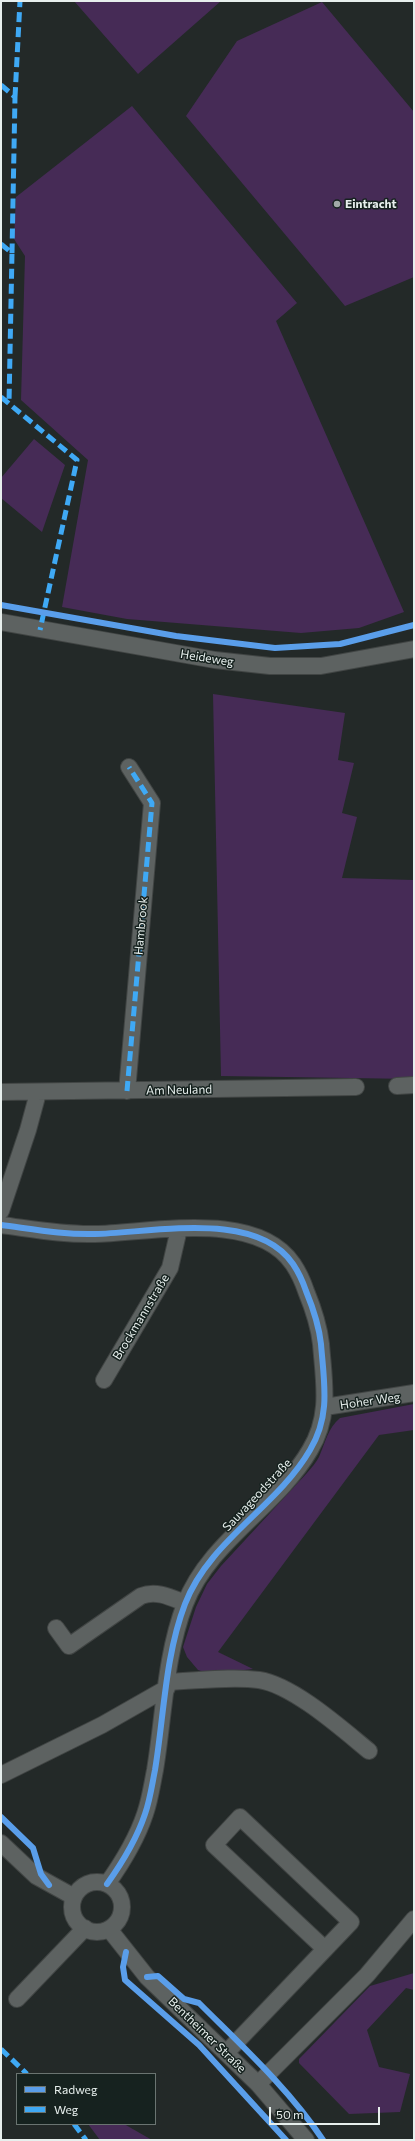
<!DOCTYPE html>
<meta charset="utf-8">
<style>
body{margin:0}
#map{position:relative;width:415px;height:2141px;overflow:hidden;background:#232928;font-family:Commissioner,sans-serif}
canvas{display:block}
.frame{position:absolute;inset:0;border:2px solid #e7efed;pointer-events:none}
.legend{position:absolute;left:16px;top:2073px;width:140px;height:52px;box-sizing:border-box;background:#16221f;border:1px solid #6a7471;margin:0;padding:5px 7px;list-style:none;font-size:12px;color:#e7efed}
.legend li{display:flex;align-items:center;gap:8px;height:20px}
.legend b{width:20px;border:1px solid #6a7471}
.scale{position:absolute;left:269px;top:2107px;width:111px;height:18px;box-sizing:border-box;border:2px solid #e7efed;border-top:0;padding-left:5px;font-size:12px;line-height:14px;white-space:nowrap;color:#e7efed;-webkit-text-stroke:3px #16221f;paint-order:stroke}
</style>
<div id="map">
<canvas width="415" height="2141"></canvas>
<div class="frame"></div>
<ul class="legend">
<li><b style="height:5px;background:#5a9eea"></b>Radweg</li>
<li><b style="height:5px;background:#3fa9f5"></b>Weg</li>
</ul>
<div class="scale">50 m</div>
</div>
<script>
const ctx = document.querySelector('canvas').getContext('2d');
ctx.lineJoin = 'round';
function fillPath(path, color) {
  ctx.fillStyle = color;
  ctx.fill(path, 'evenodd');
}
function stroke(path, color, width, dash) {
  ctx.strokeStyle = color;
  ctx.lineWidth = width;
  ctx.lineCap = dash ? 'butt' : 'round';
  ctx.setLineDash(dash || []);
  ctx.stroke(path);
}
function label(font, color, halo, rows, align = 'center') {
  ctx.font = font + ' Commissioner,sans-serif';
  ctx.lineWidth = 3;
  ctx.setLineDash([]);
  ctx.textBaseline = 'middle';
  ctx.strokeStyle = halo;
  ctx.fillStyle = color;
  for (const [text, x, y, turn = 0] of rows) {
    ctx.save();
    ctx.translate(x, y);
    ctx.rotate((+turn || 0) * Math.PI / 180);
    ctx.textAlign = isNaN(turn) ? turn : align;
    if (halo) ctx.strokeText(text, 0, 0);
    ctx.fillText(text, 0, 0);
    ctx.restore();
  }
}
fillPath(new Path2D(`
 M 74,1 L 221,1 L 138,74 Z
 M 322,2 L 414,112 L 414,277 L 345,306 L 186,116 L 237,41 Z
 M 132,106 L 297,303 L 276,321 L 404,612 L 359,628 L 301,633 L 127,619 L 62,607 L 88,460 L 21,400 L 25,256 L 14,239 L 16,197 Z
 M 34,439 L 65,465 L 42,532 L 1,498 L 1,478 Z
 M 213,694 L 345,713 L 338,760 L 354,763 L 342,813 L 357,817 L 342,878 L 414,880 L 414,1079 L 221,1076 Z
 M 414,1404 L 414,1430 L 379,1435 L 218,1652 L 253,1669 L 211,1674 L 198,1670 L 187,1657 L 183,1647 L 196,1607 L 207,1584 L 221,1566 L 307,1473 C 311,1468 316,1463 319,1457 C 325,1443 328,1428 340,1418 Z
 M 414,1973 L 414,1990 L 406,1988 L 367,2030 L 379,2067 L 410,2074 L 400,2112 L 349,2114 L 299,2063 L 299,2059 L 370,1986 Z
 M 88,2124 L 124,2124 L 152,2140 L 100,2140 Z`), '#462b56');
const minor = new Path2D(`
 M 1,622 L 215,660 L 270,666 L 321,666 L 414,649
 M 397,1086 L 414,1085
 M 127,1091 L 152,803 L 129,767
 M 1,1092 L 356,1087
 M 1,1211 L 28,1130 L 38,1093
 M 1,1225 C 32,1229 64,1235 95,1234 C 151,1233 256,1209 293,1264 C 299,1273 303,1282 306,1291 C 313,1308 319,1326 321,1344 C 324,1383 331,1415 310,1450 C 277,1507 209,1541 185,1604 C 165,1656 164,1716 155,1770 C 152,1785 150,1800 145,1814 C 137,1838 122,1863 107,1884
 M 104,1380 L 170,1268 L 179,1229
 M 325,1407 L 414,1393
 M 56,1628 L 69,1646 L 141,1596 C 156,1590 170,1597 185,1603
 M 168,1682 C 198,1681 230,1676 259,1680 C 293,1685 342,1729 369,1751
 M 1,1775 L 102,1725 L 167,1688
 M 1,1843 L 36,1876 L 74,1897
 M72 1907a25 25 0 1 1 50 0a25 25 0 1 1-50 0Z
 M 109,1929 L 147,1977 L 258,2084 L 306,2140
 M 17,1999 L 85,1928
 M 226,2053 L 351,1922 L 240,1817 L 214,1845 L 325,1949
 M 258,2084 L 367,1975 L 414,1919`);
stroke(minor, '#414544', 18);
stroke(minor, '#5d6261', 16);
stroke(new Path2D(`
 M 1,85 L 15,97 L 12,253
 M 15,97 L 20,1
 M 1,244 L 12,253 L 9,403
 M 1,397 L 77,460 L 40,630
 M 127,1091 L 152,803 L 129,767
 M 1,2049 L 27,2074
 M 74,2124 L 86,2140`), '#3fa9f5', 5, [10, 5]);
stroke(new Path2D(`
 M 1,605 L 176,636 L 275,648 L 340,644 L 414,625
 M 1,1225 C 32,1229 64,1235 95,1234 C 151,1233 256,1209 293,1264 C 299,1273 303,1282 306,1291 C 313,1308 319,1326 321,1344 C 324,1383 331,1415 310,1450 C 277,1507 209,1541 185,1604 C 165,1656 164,1716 155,1770 C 152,1785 150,1800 145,1814 C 137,1838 122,1863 107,1884
 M 1,1817 L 33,1848 L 41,1874 L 49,1885
 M 126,1952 L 123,1967 L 125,1980 L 199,2045 L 286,2140
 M 147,1977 L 158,1976 L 184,1999 L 199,2003 C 241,2045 290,2090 323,2140`), '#5a9eea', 6);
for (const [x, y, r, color] of [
 [337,204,4,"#a2aaa8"]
]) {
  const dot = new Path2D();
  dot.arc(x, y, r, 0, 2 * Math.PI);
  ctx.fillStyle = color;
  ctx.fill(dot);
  stroke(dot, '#16221f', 1.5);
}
label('bold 12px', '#e7efed', '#16221f', [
 ["Eintracht",345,204]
], 'left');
label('12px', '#e7efed', '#16221f', [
 ["Heideweg",207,658,9],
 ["Hambrook",141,926,-85],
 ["Am Neuland",179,1090,-1],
 ["Brockmannstraße",141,1317,-59],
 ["Hoher Weg",370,1401,-8],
 ["Sauvageodstraße",257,1495,-47],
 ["Bentheimer Straße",207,2035,44]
]);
</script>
